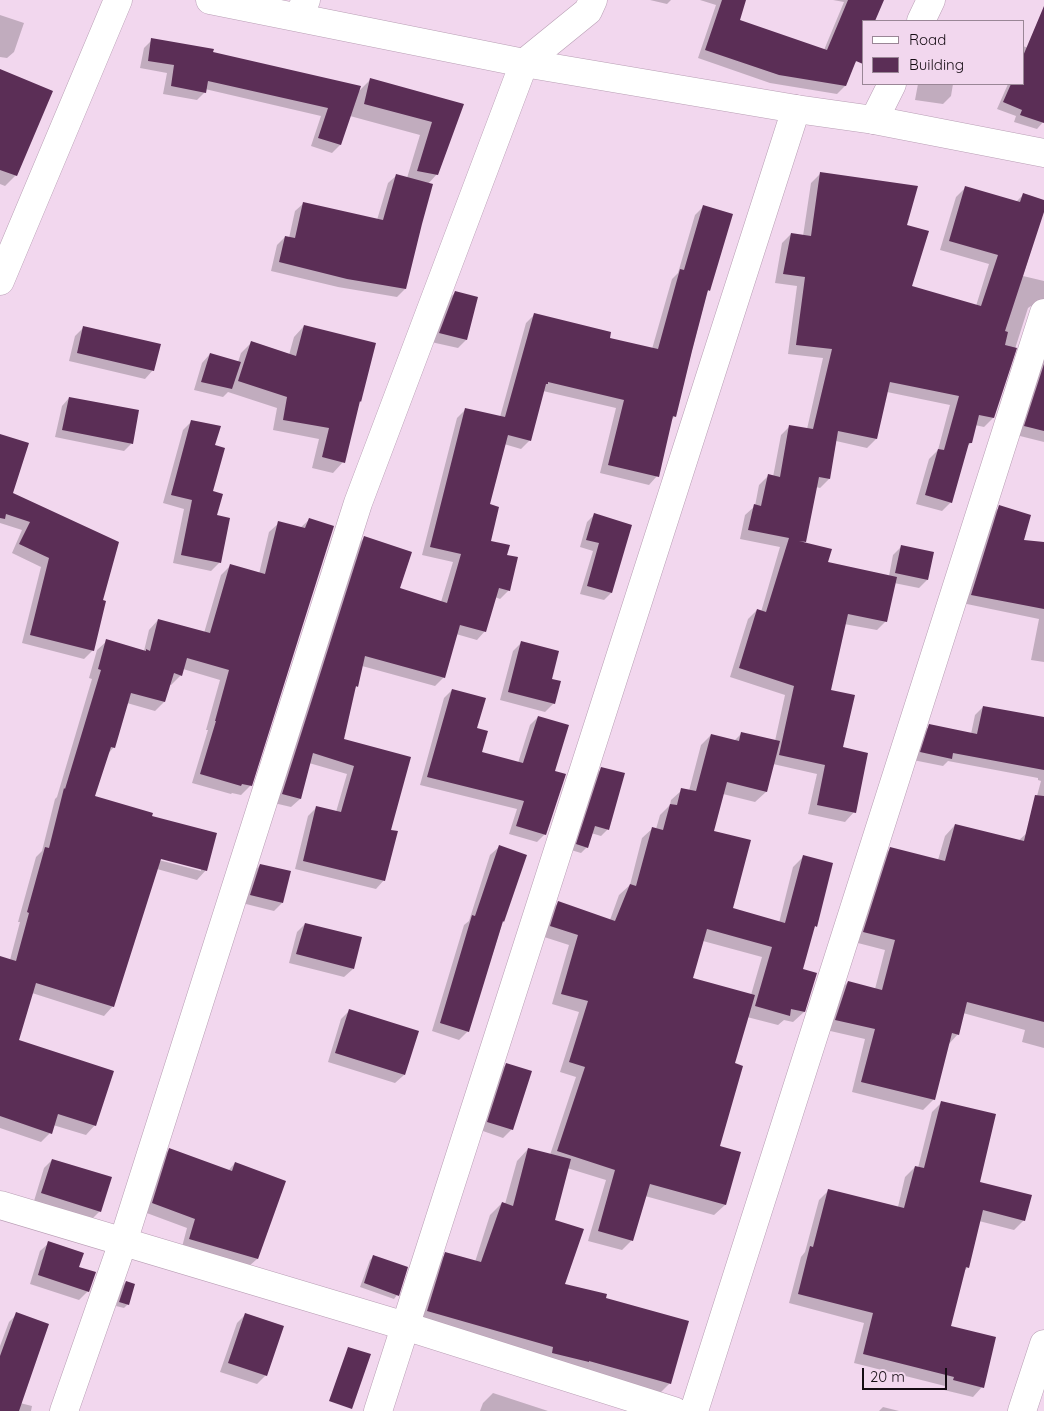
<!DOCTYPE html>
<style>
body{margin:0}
#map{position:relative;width:1044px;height:1411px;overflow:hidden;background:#f2d7ee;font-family:Quicksand,sans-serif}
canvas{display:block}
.legend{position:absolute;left:862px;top:20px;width:162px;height:65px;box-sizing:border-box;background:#f2d7ee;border:1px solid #9a8696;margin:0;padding:6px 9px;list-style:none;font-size:15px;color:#150c13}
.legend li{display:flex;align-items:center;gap:10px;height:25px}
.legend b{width:25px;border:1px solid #9a8696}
.scale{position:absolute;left:862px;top:1368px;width:85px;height:22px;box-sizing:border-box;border:2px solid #150c13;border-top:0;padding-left:6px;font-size:15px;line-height:18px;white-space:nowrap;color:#150c13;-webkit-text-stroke:4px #f2d7ee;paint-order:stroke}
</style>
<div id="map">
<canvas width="1044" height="1411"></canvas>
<ul class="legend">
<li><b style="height:6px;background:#fff"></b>Road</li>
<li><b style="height:14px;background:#5b2e56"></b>Building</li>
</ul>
<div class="scale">20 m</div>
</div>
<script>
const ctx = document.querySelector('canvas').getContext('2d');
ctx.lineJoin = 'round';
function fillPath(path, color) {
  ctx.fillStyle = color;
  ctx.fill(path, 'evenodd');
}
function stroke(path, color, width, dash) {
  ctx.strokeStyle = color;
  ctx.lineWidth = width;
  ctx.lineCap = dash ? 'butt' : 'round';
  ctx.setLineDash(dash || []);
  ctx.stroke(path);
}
fillPath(new Path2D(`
 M 650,0 L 671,0 L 667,4 Z
 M 700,0 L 745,0 L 738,20 L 824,50 L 844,2 L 833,0 L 882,0 L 874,21 L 863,21 L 857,61 L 853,65 L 845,86 L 837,94 L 770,83 L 698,58 L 716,5 Z
 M 0,15 L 24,23 L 14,52 L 7,58 L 0,57 Z
 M 1044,20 L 1044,121 L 1037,129 L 1014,122 L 1016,116 L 997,109 L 1008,84 L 1023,84 L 1023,46 L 1028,48 Z
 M 152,40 L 212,53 L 358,92 L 371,79 L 462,105 L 437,174 L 428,184 L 405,289 L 397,297 L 338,287 L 271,271 L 277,245 L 285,237 L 289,238 L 295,211 L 304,203 L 377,220 L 388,183 L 397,175 L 407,178 L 420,135 L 350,116 L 340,145 L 332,153 L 311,146 L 321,116 L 205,89 L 205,92 L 197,100 L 163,94 L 167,73 L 140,68 L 144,48 Z
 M 0,70 L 16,175 L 5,186 L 0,184 Z
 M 918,84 L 953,84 L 951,96 L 943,104 L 915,100 Z
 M 820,174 L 905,226 L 911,287 L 976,306 L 989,264 L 940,250 L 956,197 L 965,188 L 1016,202 L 1023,195 L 1044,201 L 1044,208 L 1023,276 L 1044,281 L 1044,310 L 1040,307 L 1031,306 L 1028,308 L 993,418 L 984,427 L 975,425 L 971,443 L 967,446 L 951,502 L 942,511 L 916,504 L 929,459 L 938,450 L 950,405 L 887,392 L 876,439 L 867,448 L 836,441 L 829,479 L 820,488 L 816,487 L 804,541 L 803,543 L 826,563 L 889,576 L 893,555 L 901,547 L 927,580 L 919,588 L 894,583 L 886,621 L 877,630 L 844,624 L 830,691 L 854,812 L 845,822 L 808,814 L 817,774 L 773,764 L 766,792 L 755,802 L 723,794 L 713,832 L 732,909 L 779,923 L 793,867 L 803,857 L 815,926 L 813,928 L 801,970 L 816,974 L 804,1012 L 793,1022 L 784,1020 L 778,1025 L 747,1017 L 734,1064 L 719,1147 L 739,1152 L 725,1205 L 714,1215 L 645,1196 L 632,1240 L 622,1250 L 588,1241 L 606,1180 L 567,1168 L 553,1221 L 564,1284 L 670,1383 L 658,1395 L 416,1322 L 434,1265 L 446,1254 L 475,1262 L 490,1215 L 502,1203 L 505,1204 L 517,1161 L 528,1149 L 550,1155 L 576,1077 L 560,1072 L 579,1012 L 552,1004 L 569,945 L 541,936 L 548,913 L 558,903 L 610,920 L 619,895 L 630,885 L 642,838 L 653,828 L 656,829 L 660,815 L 670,805 L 671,800 L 682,790 L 689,791 L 701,745 L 711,735 L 734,741 L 742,733 L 775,741 L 785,695 L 730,677 L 748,619 L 757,610 L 761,612 L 780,547 L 740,539 L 745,515 L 755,506 L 759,485 L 768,476 L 773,477 L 781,435 L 790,426 L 807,429 L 823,358 L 788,354 L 797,286 L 775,283 L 782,243 L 791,234 L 803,236 L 811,183 ZM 703,941 L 762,957 L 751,995 L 692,979 Z
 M 703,207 L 709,290 L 707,292 L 675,416 L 671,420 L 657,476 L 649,485 L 600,473 L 616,408 L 543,391 L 530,440 L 521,449 L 504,444 L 488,505 L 490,542 L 506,556 L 509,590 L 500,599 L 495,597 L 485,631 L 477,640 L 456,634 L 444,677 L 435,686 L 362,666 L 357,686 L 354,689 L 343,739 L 390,830 L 384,880 L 376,889 L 295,869 L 308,816 L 316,808 L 336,812 L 347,774 L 309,763 L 300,799 L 291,807 L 274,803 L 356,546 L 364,538 L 399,589 L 441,602 L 453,562 L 422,555 L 457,418 L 465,410 L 500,417 L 526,323 L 535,314 L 608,339 L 652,349 L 672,279 L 678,273 L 695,215 Z
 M 455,293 L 466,340 L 458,348 L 431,342 L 446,301 Z
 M 304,326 L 360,401 L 358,403 L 343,462 L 333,473 L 312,468 L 319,439 L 273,430 L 277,408 L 228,392 L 223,397 L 194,390 L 202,363 L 210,354 L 238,362 L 241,353 L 251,343 L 289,355 L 294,337 Z
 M 84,327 L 153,370 L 145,379 L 69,361 L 75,336 Z
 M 1044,347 L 1044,442 L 1016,435 Z
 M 69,398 L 131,444 L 124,451 L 55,437 L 62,406 Z
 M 191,422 L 214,446 L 211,492 L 220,562 L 211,571 L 173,563 L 184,509 L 163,503 L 183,430 Z
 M 0,435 L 12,493 L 101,601 L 93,650 L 84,659 L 22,643 L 41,567 L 12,553 L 22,530 L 0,523 Z
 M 1000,507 L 1010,580 L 1044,587 L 1044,662 L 1031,660 L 1039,619 L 962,603 L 990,516 Z
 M 594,515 L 631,525 L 611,593 L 604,600 L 580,594 L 593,551 L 580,547 L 587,522 Z
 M 309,520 L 250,786 L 241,795 L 232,793 L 231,794 L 192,783 L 208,730 L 206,730 L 220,680 L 183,669 L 181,675 L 171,685 L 169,684 L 164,702 L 155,711 L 127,703 L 114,747 L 107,755 L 93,797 L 150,816 L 206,870 L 197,880 L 157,869 L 113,1006 L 104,1016 L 32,993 L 18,1040 L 95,1125 L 86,1135 L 53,1125 L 50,1133 L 41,1142 L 0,1128 L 0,962 L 10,960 L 20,922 L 18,922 L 36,857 L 42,851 L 55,799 L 57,797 L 92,679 L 89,678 L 97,650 L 107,641 L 144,651 L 149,630 L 158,620 L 204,633 L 221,575 L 230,566 L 259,574 L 269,532 L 279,523 L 300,528 ZM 156,856 L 201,868 L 201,871 L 155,859 Z
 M 522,642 L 551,680 L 554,703 L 545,712 L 500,700 L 513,651 Z
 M 452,690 L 476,729 L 480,753 L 518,763 L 530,725 L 538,717 L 553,772 L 545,834 L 537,842 L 509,834 L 517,809 L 420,785 L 444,698 Z
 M 983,707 L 1044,718 L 1044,797 L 1037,796 L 1041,781 L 1038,780 L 1038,778 L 948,761 L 943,766 L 913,760 L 921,734 L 930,726 L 971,734 L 975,715 Z
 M 602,768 L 623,774 L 607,830 L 601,836 L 591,833 L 587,847 L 581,853 L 571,850 L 595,775 Z
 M 955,825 L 1018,841 L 1027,833 L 1044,837 L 1044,1048 L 1022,1042 L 1025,1030 L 963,1013 L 958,1034 L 948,1045 L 934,1099 L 923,1110 L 852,1092 L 865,1039 L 826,1030 L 838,992 L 848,982 L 875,989 L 885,950 L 854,942 L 880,859 L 890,849 L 938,860 L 945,836 Z
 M 499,847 L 503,921 L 468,1031 L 459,1040 L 432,1031 L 464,925 L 469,921 L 490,855 Z
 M 260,865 L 282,903 L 274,911 L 242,903 L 252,874 Z
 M 305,924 L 353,969 L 344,977 L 289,963 L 297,932 Z
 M 350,1010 L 404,1075 L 395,1083 L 328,1062 L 341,1019 Z
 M 507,1064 L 512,1129 L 503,1138 L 480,1130 L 498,1072 Z
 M 942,1102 L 978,1183 L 1024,1220 L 1014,1230 L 979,1221 L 968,1267 L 963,1272 L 949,1326 L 982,1387 L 973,1397 L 944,1390 L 945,1386 L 854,1363 L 864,1323 L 789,1303 L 801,1257 L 805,1252 L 819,1200 L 829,1190 L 898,1207 L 905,1177 L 915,1167 L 918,1168 L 932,1112 Z
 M 170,1149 L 228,1171 L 235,1163 L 257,1259 L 248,1267 L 182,1247 L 187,1228 L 144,1212 L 161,1157 Z
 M 52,1160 L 100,1211 L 92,1219 L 34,1201 L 44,1168 Z
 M 49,1243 L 78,1268 L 88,1291 L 79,1300 L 30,1284 L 40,1251 Z
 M 374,1256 L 397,1295 L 394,1299 L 360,1287 L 370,1260 Z
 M 126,1282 L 128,1304 L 124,1308 L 116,1306 L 122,1286 Z
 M 17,1314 L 20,1403 L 32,1406 L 31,1411 L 0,1411 L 0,1346 L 9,1322 Z
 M 245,1315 L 266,1375 L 257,1384 L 220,1372 L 237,1323 Z
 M 493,1393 L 548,1411 L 480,1411 L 483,1403 Z
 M 883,1407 L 899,1411 L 879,1411 Z`), '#0003');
fillPath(new Path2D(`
 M 722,0 L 746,0 L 740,20 L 827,50 L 848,0 L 884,0 L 875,21 L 863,21 L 863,64 L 856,61 L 846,86 L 779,75 L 705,50 Z
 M 1044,6 L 1044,123 L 1020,115 L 1022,110 L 1003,102 L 1011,84 L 1023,84 L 1023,56 Z
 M 151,38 L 214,49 L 213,52 L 361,86 L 341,145 L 318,138 L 328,108 L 208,81 L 206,93 L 171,86 L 174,65 L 148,61 Z
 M 0,69 L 53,91 L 17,176 L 0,170 Z
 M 370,78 L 464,104 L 438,175 L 417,171 L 432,122 L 364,104 Z
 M 820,172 L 918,186 L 907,225 L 929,231 L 912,286 L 981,306 L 998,255 L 949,241 L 965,186 L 1020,202 L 1023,193 L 1044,200 L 1044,212 L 1005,331 L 1008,332 L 1005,345 L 1017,348 L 994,418 L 979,415 L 972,443 L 969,443 L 952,503 L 925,495 L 938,449 L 944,450 L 959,396 L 890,382 L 877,439 L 838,431 L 830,479 L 819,477 L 806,542 L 799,541 L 832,549 L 828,562 L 897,577 L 887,622 L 848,614 L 831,690 L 855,695 L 843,747 L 868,753 L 856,813 L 817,805 L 825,765 L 779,755 L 794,686 L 739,668 L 757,609 L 766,612 L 789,538 L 748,530 L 754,504 L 761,506 L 768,474 L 780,477 L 789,425 L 813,429 L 832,349 L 796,345 L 805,277 L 783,274 L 791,233 L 811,236 Z
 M 396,174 L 433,184 L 422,224 L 406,289 L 347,279 L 279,262 L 285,236 L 295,238 L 303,202 L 383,220 Z
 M 703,205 L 733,214 L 710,291 L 708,290 L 692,351 L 676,417 L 673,416 L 659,477 L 608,465 L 624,400 L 548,382 L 548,384 L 546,384 L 531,441 L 508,435 L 490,504 L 499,507 L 491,541 L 510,545 L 507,555 L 518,557 L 510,591 L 499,588 L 486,632 L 460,625 L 445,678 L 365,656 L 358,687 L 356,686 L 344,739 L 411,757 L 391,830 L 398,831 L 385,881 L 303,861 L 316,806 L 341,812 L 354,766 L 313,753 L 301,799 L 282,794 L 364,536 L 412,552 L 400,588 L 447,603 L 461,554 L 430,547 L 465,408 L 505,417 L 534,313 L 611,332 L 610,338 L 658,349 L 680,269 L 684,270 Z
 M 455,291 L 478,297 L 467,340 L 439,333 Z
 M 304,325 L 376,343 L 361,402 L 360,401 L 345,463 L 322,457 L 329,428 L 283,420 L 287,397 L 238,381 L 251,341 L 296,356 Z
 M 83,326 L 161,344 L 154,371 L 77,353 Z
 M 210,353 L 241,362 L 232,389 L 201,382 Z
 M 1044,364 L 1044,431 L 1024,426 Z
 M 69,397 L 139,410 L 133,444 L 62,430 Z
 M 191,420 L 221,426 L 215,445 L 225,448 L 213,491 L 223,494 L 217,515 L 230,518 L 221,563 L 181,555 L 192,500 L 171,495 Z
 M 0,434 L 29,443 L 13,493 L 119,542 L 103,600 L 106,601 L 94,651 L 30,635 L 49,558 L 19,544 L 30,522 L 6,514 L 5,519 L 0,518 Z
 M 999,505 L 1031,515 L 1024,540 L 1044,542 L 1044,609 L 971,595 Z
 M 594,513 L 632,525 L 612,593 L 587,586 L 599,543 L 586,540 Z
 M 309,518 L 334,526 L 252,786 L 242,784 L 241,786 L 200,774 L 216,721 L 215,721 L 229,670 L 187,658 L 182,676 L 174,673 L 165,702 L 131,693 L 115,748 L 111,747 L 95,796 L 153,813 L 152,816 L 217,833 L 207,871 L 161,859 L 114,1007 L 36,983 L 19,1040 L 114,1071 L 96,1126 L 58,1114 L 52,1134 L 0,1116 L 0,956 L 16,961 L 29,913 L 27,912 L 45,847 L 49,848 L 64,788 L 65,789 L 101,670 L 98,669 L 106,639 L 146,651 L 146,649 L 150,651 L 158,619 L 210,633 L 230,564 L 265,574 L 278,521 L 305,528 Z
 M 901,545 L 934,552 L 928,580 L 895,573 Z
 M 521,641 L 559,651 L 552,679 L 561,681 L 555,704 L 508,692 Z
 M 452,689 L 486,698 L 477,728 L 488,731 L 482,752 L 523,763 L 538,716 L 569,725 L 555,771 L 566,774 L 546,835 L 516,826 L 524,801 L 427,777 Z
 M 983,706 L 1044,717 L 1044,770 L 953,753 L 952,759 L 920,752 L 929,724 L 977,734 Z
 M 741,732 L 780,741 L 767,792 L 727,782 L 714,831 L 751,840 L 733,908 L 785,923 L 803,855 L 833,863 L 817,927 L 815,926 L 803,969 L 817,973 L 805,1012 L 791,1009 L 790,1016 L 755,1006 L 772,947 L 707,929 L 693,978 L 755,995 L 735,1063 L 743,1066 L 720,1146 L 741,1152 L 726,1205 L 650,1184 L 633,1241 L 598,1231 L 615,1170 L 557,1151 L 585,1067 L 569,1062 L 588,1001 L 561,994 L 578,935 L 550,926 L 558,901 L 615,921 L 630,884 L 636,886 L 652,827 L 663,830 L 670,804 L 677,805 L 681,788 L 696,791 L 711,734 L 739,741 Z
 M 601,767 L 625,773 L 609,830 L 595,826 L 588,848 L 576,844 Z
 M 1035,795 L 1044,796 L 1044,1022 L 967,1002 L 959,1035 L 952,1033 L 935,1100 L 861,1082 L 875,1029 L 835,1020 L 848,981 L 882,990 L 895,940 L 863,932 L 890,847 L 945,861 L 955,824 L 1024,841 Z
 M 499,845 L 527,855 L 504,922 L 503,921 L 469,1032 L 440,1023 L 472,915 L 475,916 Z
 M 260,864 L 291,871 L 283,903 L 250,895 Z
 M 305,923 L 362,937 L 354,969 L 296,954 Z
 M 349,1009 L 419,1031 L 405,1075 L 335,1053 Z
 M 506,1063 L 532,1071 L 513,1130 L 487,1122 Z
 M 941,1101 L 996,1114 L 980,1182 L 1032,1195 L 1025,1221 L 983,1210 L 969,1268 L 966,1267 L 951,1326 L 996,1337 L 984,1388 L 953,1380 L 954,1377 L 863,1354 L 873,1313 L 798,1294 L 810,1246 L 813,1247 L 828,1189 L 904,1208 L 915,1166 L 924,1168 Z
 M 169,1148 L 232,1171 L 235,1162 L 286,1181 L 258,1259 L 189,1239 L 195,1219 L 152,1203 Z
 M 528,1148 L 571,1159 L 555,1220 L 584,1229 L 565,1284 L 607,1294 L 606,1298 L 689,1321 L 671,1384 L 589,1361 L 589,1362 L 552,1353 L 553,1347 L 427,1311 L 445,1252 L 481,1262 L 502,1202 L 513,1206 Z
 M 52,1159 L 112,1177 L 101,1212 L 41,1193 Z
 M 48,1241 L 84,1253 L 79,1267 L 96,1272 L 89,1292 L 38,1275 Z
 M 373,1255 L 408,1267 L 399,1296 L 364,1283 Z
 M 126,1281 L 135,1284 L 129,1305 L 119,1302 Z
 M 16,1312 L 49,1324 L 19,1411 L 0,1411 L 0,1356 Z
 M 245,1313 L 284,1326 L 267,1376 L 228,1363 Z
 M 348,1347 L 371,1354 L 352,1409 L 329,1401 Z`), '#5b2e56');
const street = new Path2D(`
 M 298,17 L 306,0
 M 921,21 L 931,0
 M 874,120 L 892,84
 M 0,281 L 118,0
 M 0,1205 L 405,1326 L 674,1411
 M 64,1411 L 123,1242 L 358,503 L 524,63 L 588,11 L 593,0
 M 378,1411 L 796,109
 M 694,1411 L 1044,313
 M 1022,1411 L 1044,1344`);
const primary = new Path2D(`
 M 210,0 L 524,63 L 796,109 L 874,120 L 1044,153`);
stroke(street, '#b89eb4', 29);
stroke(primary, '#b89eb4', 29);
stroke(street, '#fff', 28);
stroke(primary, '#fff', 28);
</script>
